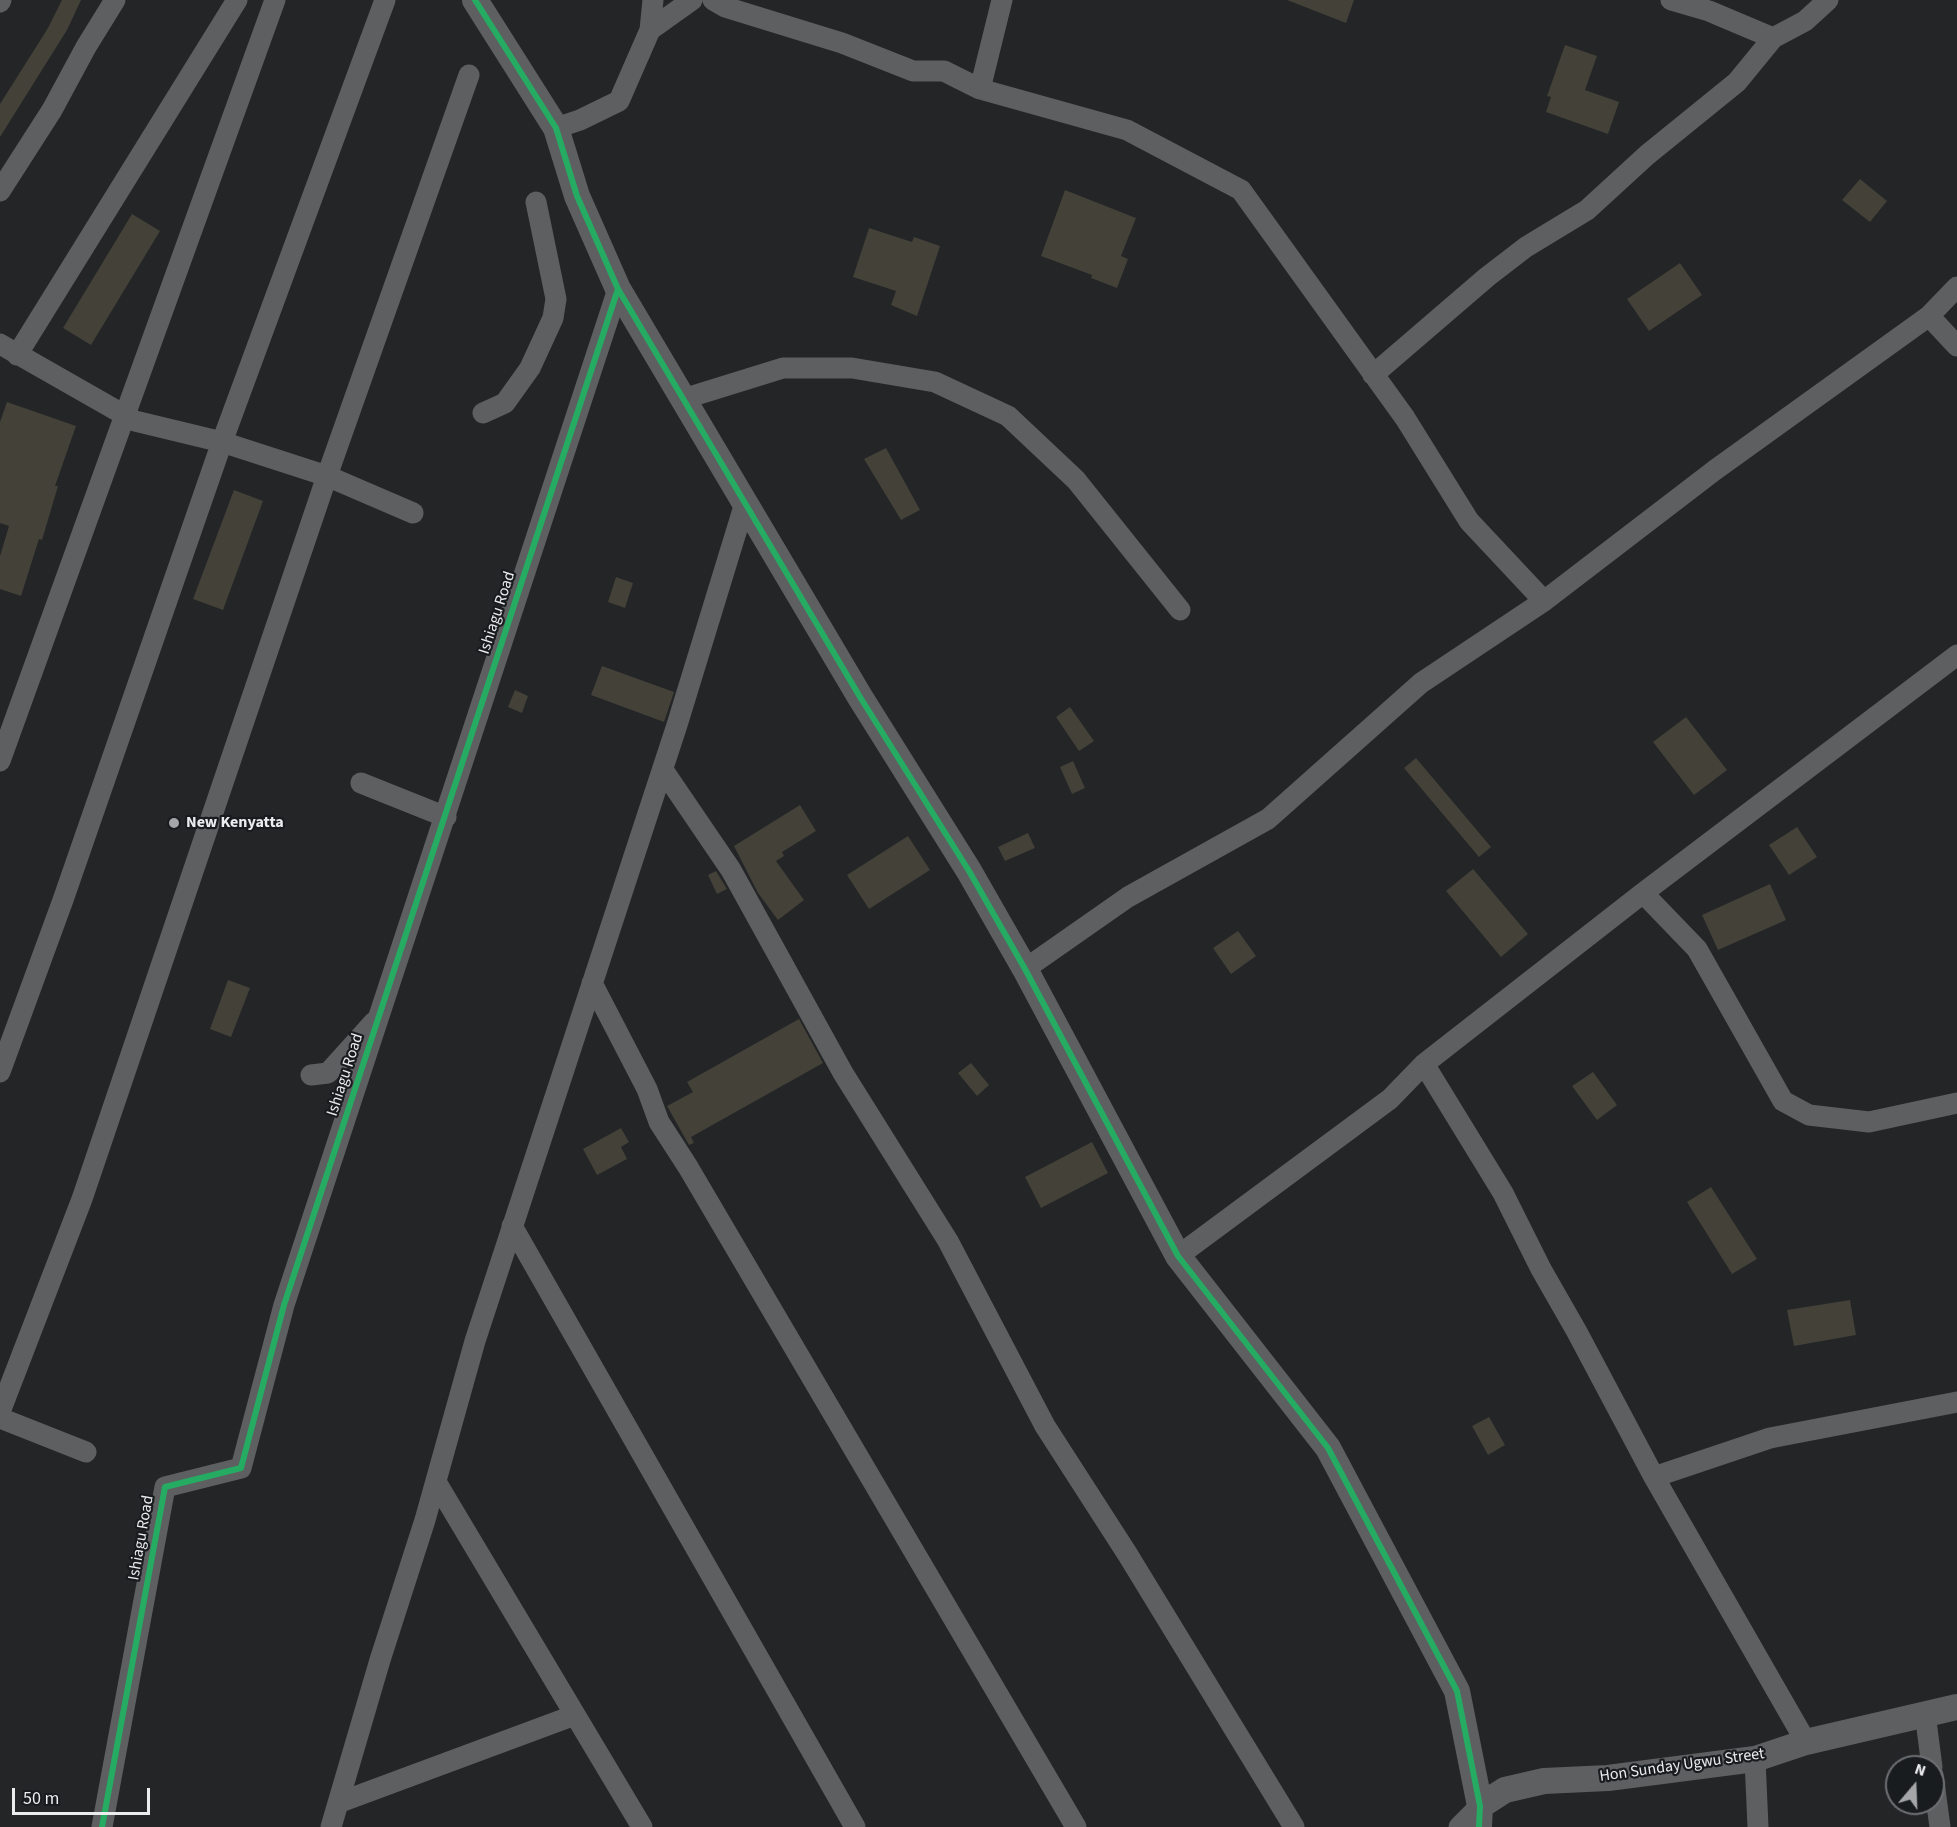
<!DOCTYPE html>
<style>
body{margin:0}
#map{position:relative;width:1957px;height:1827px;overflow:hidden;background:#232527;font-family:"Source Sans 3",sans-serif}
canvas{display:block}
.north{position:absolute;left:1885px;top:1755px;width:60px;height:60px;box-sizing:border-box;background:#191c1f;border:2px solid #6d6f72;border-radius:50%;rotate:19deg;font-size:16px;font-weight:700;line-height:24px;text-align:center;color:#eaecee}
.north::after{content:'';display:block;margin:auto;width:21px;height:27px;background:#a4a6a8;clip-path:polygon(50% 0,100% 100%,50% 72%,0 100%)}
.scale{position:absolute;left:12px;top:1788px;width:138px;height:27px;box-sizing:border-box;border:3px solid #eaecee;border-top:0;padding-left:8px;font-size:18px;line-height:21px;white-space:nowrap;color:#eaecee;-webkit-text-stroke:4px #191c1f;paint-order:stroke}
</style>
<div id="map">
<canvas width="1957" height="1827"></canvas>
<div class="north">N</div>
<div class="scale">50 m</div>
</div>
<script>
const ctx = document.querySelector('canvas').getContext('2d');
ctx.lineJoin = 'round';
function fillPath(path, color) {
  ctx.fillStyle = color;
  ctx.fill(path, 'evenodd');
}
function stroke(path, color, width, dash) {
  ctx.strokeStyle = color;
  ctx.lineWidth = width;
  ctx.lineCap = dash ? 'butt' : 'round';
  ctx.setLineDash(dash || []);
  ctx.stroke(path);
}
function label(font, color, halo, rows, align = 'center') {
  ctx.font = font + ' "Source Sans 3",sans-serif';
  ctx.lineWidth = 4.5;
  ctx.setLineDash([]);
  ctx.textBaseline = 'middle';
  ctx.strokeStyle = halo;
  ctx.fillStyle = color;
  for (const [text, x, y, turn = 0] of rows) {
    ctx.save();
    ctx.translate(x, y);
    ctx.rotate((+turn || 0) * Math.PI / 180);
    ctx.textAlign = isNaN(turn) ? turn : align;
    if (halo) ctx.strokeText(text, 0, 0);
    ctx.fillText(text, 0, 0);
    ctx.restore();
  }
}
fillPath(new Path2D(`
 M 62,0 L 81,0 L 67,30 L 0,137 L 0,104 L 48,28 Z
 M 1287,0 L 1354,0 L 1346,23 Z
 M 1565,45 L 1597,56 L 1585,90 L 1619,102 L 1608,134 L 1546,112 L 1551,97 L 1547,96 Z
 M 1860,179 L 1887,201 L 1870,222 L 1842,200 Z
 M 1065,190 L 1136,218 L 1121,256 L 1128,259 L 1117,288 L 1091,278 L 1092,275 L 1041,256 Z
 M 132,214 L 160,231 L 91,345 L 63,328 Z
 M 869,228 L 912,242 L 914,237 L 940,246 L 917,316 L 891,305 L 896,291 L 853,277 Z
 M 1680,263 L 1702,295 L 1649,331 L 1627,299 Z
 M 7,402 L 76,426 L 55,486 L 58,486 L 42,540 L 39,539 L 21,596 L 0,589 L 0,556 L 9,526 L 0,523 L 0,422 Z
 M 886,448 L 920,510 L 901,520 L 864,459 Z
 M 234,490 L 263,501 L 223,610 L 193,599 Z
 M 616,577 L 633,583 L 625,608 L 608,602 Z
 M 602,666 L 674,692 L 664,722 L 591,695 Z
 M 515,690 L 528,696 L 522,713 L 508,707 Z
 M 1070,707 L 1094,741 L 1079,751 L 1056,717 Z
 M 1686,717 L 1727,770 L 1694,795 L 1653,742 Z
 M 1416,758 L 1491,847 L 1479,857 L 1404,768 Z
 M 1073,761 L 1085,788 L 1072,794 L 1060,767 Z
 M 800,805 L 816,831 L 782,852 L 784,856 L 776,861 L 804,900 L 778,920 L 758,893 L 734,846 Z
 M 1797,827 L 1817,857 L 1789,875 L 1769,845 Z
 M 1028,833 L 1035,848 L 1005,861 L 998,847 Z
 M 908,836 L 930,870 L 869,909 L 847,875 Z
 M 1473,869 L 1528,934 L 1501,957 L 1446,891 Z
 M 716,871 L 727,889 L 717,894 L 708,875 Z
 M 1770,884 L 1786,920 L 1718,950 L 1702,915 Z
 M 1238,931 L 1256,956 L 1231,974 L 1213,948 Z
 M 228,980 L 250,988 L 231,1037 L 210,1029 Z
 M 799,1019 L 823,1063 L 691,1137 L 694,1143 L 689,1145 L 667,1106 L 693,1092 L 687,1082 Z
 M 971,1063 L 989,1085 L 977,1096 L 958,1073 Z
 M 1593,1072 L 1617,1105 L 1597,1120 L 1572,1086 Z
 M 621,1128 L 629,1142 L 621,1147 L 627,1159 L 597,1175 L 583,1149 Z
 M 1092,1142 L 1108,1173 L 1041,1208 L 1025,1177 Z
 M 1711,1187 L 1757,1259 L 1732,1274 L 1687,1202 Z
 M 1850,1300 L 1856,1335 L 1794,1346 L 1787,1310 Z
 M 1489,1417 L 1505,1445 L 1488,1455 L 1472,1426 Z`), '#434138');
stroke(new Path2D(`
 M 713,0 L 725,7 L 842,43 L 913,71 L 944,71 L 980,89 L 1002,0
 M 1671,0 L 1709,11 L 1773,38 L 1805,21 L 1828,0
 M 0,2 L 1,0
 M 650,30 L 692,0
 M 980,89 L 1127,130 L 1241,190 L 1405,418 L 1469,521 L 1544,601
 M 556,128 L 580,120 L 619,101 L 650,30 L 653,0
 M 0,191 L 52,110 L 86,47 L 115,0
 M 1929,316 L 1957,346
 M 0,344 L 135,421 L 222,442 L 327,476 L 413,513
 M 17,355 L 237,0
 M 1373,375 L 1487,277 L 1526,247 L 1587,210 L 1647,155 L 1737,82 L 1773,38
 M 683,399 L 783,368 L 852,368 L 935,382 L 1008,416 L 1076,480 L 1180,610
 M 483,413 L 505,403 L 530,368 L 553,318 L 556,299 L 536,202
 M 0,761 L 275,0
 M 663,770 L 731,870 L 843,1073 L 948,1241 L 1045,1426 L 1128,1555 L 1294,1827
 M 361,783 L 446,817
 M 1643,893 L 1697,949 L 1783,1101 L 1809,1115 L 1869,1122 L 1957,1103
 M 1025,969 L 1128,897 L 1268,819 L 1421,683 L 1544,601 L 1715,470 L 1929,316 L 1957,287
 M 592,983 L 647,1089 L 659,1122 L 688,1167 L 1076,1827
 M 1424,1064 L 1503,1193 L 1541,1269 L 1577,1332 L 1654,1477 L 1806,1742
 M 0,1072 L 63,900 L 222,442 L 385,0
 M 311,1075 L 328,1073 L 374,1022
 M 512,1226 L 855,1827
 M 1178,1256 L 1390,1099 L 1424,1064 L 1643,893 L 1957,655
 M 0,1412 L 82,1199 L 327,476 L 469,75
 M 0,1418 L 86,1452
 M 1654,1477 L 1770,1438 L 1957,1402
 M 436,1482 L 642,1827
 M 1925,1713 L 1932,1767
 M 1755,1759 L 1758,1827
 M 1933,1775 L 1940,1827
 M 338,1803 L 575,1715
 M 102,1827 L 165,1487 L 241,1468 L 284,1305 L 618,289
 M 331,1827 L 380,1660 L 425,1520 L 475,1341 L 677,725 L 745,503
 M 1459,1827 L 1480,1806`), '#5d5f60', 21);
stroke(new Path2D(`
 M 475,0 L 556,128 L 577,196 L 618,289 L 860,697 L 969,871 L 1025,969 L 1178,1256 L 1328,1448 L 1457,1691 L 1480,1806 L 1479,1827
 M 1480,1806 L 1505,1790 L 1544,1781 L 1608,1778 L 1755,1759 L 1806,1742 L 1957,1707`), '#5d5f60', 26);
stroke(new Path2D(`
 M 475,0 L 556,128 L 577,196 L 618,289 L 860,697 L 969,871 L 1025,969 L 1178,1256 L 1328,1448 L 1457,1691 L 1480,1806 L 1479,1827
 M 102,1827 L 165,1487 L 241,1468 L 284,1305 L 618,289`), '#26ab63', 6);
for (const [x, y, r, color] of [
 [174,823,6,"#a4a6a8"]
]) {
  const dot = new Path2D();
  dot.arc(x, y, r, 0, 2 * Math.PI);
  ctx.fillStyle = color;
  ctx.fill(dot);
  stroke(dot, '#191c1f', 2);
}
label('16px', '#eaecee', '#191c1f', [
 ["Ishiagu Road",498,613,-72],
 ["Ishiagu Road",346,1075,-72],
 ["Ishiagu Road",142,1538,-80],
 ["Hon Sunday Ugwu Street",1682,1766,-8]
]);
label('bold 16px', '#eaecee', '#191c1f', [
 ["New Kenyatta",186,823]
], 'left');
</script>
